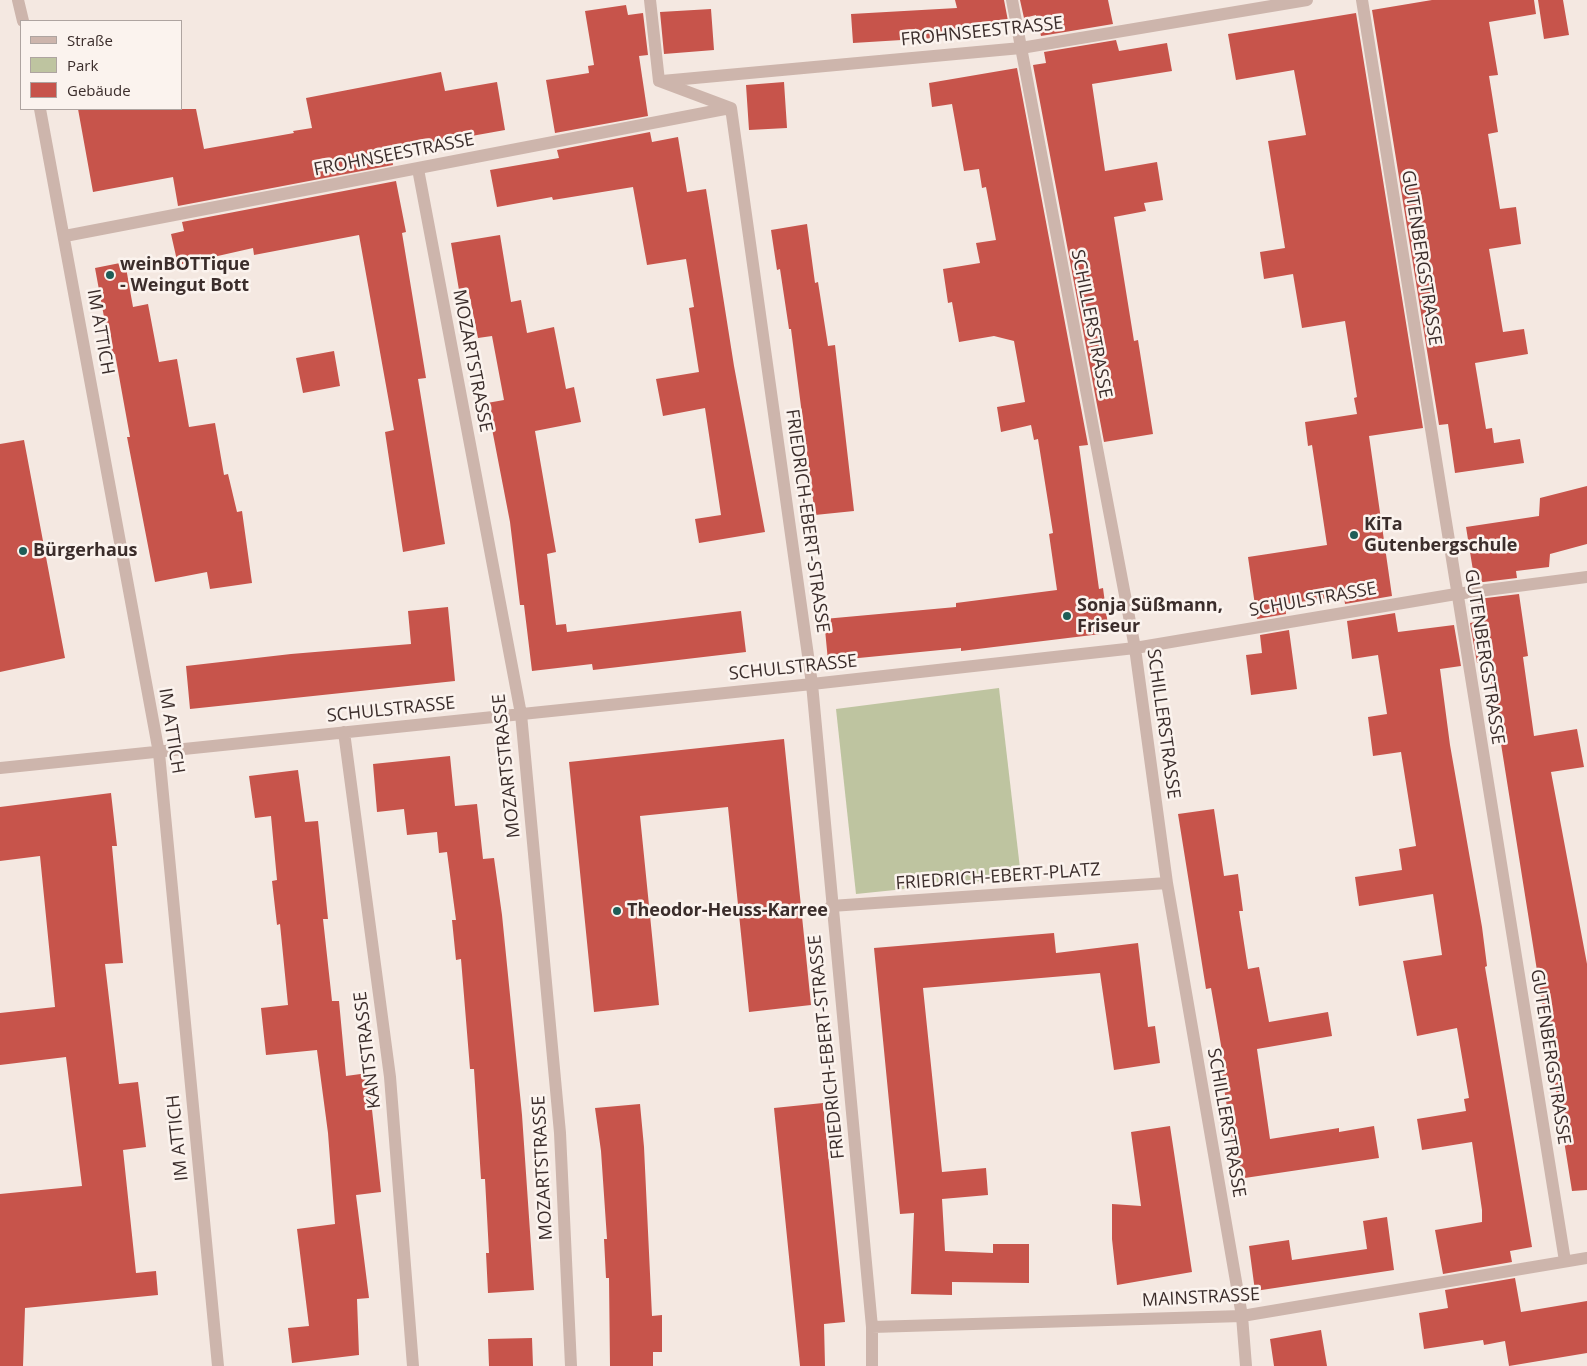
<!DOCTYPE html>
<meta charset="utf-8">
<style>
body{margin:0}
#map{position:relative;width:1587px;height:1366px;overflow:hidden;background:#f4e8e1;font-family:"Open Sans",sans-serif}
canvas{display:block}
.legend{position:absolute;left:20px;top:20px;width:162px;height:90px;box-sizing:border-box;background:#fbf3ee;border:1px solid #aea4a0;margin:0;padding:6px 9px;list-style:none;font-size:15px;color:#3b2d2b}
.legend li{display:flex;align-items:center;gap:10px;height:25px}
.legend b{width:25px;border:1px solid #aea4a0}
</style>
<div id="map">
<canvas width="1587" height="1366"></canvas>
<ul class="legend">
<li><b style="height:6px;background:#cdb5ac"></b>Straße</li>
<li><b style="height:14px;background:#bec4a0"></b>Park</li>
<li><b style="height:14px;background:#c7544b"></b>Gebäude</li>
</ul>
</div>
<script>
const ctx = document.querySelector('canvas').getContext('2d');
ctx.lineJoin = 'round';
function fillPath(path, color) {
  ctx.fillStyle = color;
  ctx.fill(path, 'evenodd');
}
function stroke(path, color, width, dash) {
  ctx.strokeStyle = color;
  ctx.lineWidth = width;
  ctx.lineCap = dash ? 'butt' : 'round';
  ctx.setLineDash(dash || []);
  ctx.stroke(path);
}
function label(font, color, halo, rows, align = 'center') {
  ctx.font = font + ' "Open Sans",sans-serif';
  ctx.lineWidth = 5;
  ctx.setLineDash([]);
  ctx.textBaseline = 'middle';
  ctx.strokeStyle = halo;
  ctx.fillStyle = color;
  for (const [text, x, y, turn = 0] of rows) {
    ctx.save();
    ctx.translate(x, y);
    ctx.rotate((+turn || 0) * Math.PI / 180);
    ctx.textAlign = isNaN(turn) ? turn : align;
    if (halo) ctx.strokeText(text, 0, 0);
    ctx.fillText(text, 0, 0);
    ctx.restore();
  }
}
fillPath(new Path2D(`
 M 999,688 L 1021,877 L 856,894 L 836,709 Z`), '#bec4a0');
fillPath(new Path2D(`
 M 955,0 L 1004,0 L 1008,21 L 934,38 L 853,43 L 851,14 L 957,8 Z
 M 1020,0 L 1108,0 L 1113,24 L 1041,36 L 1036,15 L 1024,18 Z
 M 1432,0 L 1534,0 L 1536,14 L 1489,22 L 1498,75 L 1489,76 L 1498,132 L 1488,134 L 1500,209 L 1516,207 L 1521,244 L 1489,249 L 1503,332 L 1524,329 L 1528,354 L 1475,363 L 1486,429 L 1492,428 L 1494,443 L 1520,439 L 1524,463 L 1455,473 L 1448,424 L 1439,425 L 1372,10 Z
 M 1538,0 L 1563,0 L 1569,35 L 1544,39 Z
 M 626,5 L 628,15 L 643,13 L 648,55 L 639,56 L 648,116 L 555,133 L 546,80 L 589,73 L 588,66 L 594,65 L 585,11 Z
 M 711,9 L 714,50 L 664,54 L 660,12 Z
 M 1356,13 L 1423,428 L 1369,436 L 1392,596 L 1345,604 L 1344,596 L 1285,604 L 1286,614 L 1257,619 L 1248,557 L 1327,545 L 1312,445 L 1308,446 L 1305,422 L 1357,414 L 1354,398 L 1357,397 L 1345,321 L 1302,328 L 1293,274 L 1264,279 L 1260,252 L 1285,248 L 1268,141 L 1306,135 L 1294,70 L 1236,80 L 1228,34 Z
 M 1116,40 L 1119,51 L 1167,43 L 1172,71 L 1092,84 L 1105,171 L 1157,162 L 1163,200 L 1144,203 L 1146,211 L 1114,217 L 1134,341 L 1138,340 L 1153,434 L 1104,442 L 1033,65 L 1046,63 L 1044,52 Z
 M 1017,68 L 1088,445 L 1079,446 L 1099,589 L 1103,588 L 1109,633 L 961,651 L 961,648 L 828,661 L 824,619 L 956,607 L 956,603 L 1057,590 L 1049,534 L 1053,533 L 1038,439 L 1034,440 L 1031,425 L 1001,432 L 997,407 L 1025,402 L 1014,341 L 994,336 L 959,342 L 952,302 L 948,303 L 943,269 L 980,263 L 976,243 L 996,240 L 986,187 L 982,188 L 979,169 L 964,171 L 952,104 L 932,107 L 929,83 Z
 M 441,72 L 445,91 L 497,82 L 505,130 L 399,149 L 391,152 L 393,165 L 178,206 L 173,177 L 93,192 L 78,109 L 196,109 L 204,149 L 294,133 L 293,131 L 312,128 L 306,98 Z
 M 784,82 L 787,128 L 749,130 L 746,85 Z
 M 650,132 L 652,142 L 678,137 L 687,192 L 706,189 L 734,366 L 765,532 L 699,543 L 695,519 L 721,515 L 705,408 L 663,416 L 656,379 L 699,372 L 689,308 L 694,307 L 686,259 L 647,265 L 633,187 L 553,200 L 552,197 L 497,207 L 490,170 L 559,158 L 557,150 Z
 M 396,181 L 406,232 L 402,233 L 426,378 L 418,379 L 445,544 L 403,552 L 385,432 L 394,430 L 359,235 L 254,255 L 253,248 L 178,265 L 171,234 L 184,231 L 182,222 Z
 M 807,224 L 815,283 L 818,282 L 828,346 L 835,345 L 854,511 L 815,515 L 791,329 L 789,329 L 780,269 L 777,270 L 771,230 Z
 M 500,235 L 511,302 L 521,300 L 527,333 L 554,327 L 566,389 L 574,387 L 581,422 L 535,431 L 556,552 L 547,554 L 556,625 L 566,624 L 567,632 L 741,611 L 746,652 L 593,670 L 592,664 L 532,671 L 524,605 L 520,605 L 510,522 L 487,403 L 504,400 L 492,336 L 478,338 L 468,288 L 459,290 L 451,243 Z
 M 125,262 L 133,307 L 148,304 L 159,362 L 177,359 L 189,427 L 215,423 L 224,475 L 228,474 L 237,512 L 242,511 L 252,583 L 210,589 L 207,572 L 155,582 L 127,437 L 130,437 L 115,354 L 111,355 L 95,268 Z
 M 334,351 L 340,386 L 303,393 L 296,358 Z
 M 24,440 L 65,658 L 0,672 L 0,444 Z
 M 1587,486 L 1587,544 L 1550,554 L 1549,567 L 1516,571 L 1517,578 L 1475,583 L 1466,527 L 1539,516 L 1540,498 Z
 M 1519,594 L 1528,656 L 1523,657 L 1534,736 L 1577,729 L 1584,767 L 1551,772 L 1587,964 L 1587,1190 L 1572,1191 L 1488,662 L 1477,663 L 1470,623 L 1481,621 L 1478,599 Z
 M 448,607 L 455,681 L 190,709 L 186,666 L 291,654 L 411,644 L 408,611 Z
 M 1395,613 L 1398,632 L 1454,625 L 1461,666 L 1440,669 L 1450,745 L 1482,927 L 1487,966 L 1485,967 L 1532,1247 L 1510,1251 L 1512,1262 L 1443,1274 L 1435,1230 L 1482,1222 L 1482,1210 L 1472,1142 L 1422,1150 L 1417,1119 L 1466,1111 L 1464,1099 L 1469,1098 L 1457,1028 L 1417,1036 L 1403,961 L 1442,955 L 1433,894 L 1359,906 L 1355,877 L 1402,870 L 1399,849 L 1416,846 L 1401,752 L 1373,756 L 1368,717 L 1387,714 L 1378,655 L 1352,659 L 1347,621 Z
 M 1289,630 L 1297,689 L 1251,695 L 1246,655 L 1262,653 L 1260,635 Z
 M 784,739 L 811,1005 L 749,1012 L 728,807 L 640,816 L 659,1005 L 594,1012 L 569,762 Z
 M 450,756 L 455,806 L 477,804 L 483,859 L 494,858 L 502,915 L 522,1115 L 534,1290 L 488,1293 L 486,1253 L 489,1253 L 485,1179 L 481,1179 L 474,1069 L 470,1069 L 461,959 L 456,960 L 452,920 L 456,920 L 447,852 L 439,853 L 437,832 L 407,835 L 404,809 L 377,812 L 373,764 Z
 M 298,770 L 305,822 L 318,821 L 328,919 L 323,919 L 332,1001 L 339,1001 L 346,1076 L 368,1073 L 381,1192 L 356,1195 L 369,1298 L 357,1299 L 359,1355 L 292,1363 L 288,1328 L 309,1326 L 297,1229 L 335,1224 L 328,1133 L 317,1050 L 266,1055 L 261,1008 L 288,1005 L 280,924 L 277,925 L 272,881 L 277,880 L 271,816 L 255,818 L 249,776 Z
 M 111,793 L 117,846 L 112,846 L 123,963 L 105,964 L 119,1084 L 138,1082 L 146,1147 L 123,1150 L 136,1273 L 156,1271 L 158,1295 L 25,1308 L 23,1366 L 0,1366 L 0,1194 L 82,1186 L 66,1057 L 0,1065 L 0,1013 L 55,1007 L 40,856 L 0,861 L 0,807 Z
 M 1214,809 L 1224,876 L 1238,874 L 1243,911 L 1239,911 L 1248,969 L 1259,967 L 1269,1022 L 1328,1012 L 1332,1036 L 1257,1049 L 1270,1139 L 1339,1128 L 1339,1132 L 1374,1126 L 1379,1158 L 1238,1179 L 1222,1075 L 1226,1074 L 1211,988 L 1206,989 L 1178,814 Z
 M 1054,933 L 1056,953 L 1138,943 L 1148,1027 L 1155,1026 L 1160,1063 L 1114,1070 L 1100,973 L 923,988 L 942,1172 L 986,1168 L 988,1195 L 942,1199 L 945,1251 L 993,1253 L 993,1244 L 1029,1244 L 1029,1283 L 952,1282 L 952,1295 L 911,1294 L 914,1213 L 900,1214 L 874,948 Z
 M 823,1103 L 845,1322 L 824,1324 L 825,1366 L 800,1366 L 774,1108 Z
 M 640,1104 L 644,1147 L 652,1316 L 662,1315 L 662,1352 L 653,1352 L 653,1366 L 610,1366 L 609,1278 L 606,1278 L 604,1239 L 607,1239 L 601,1151 L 595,1108 Z
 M 1170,1126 L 1192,1272 L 1117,1285 L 1112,1239 L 1112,1204 L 1141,1206 L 1131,1132 Z
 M 1387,1217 L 1394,1270 L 1255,1291 L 1249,1246 L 1289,1240 L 1292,1260 L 1367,1249 L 1363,1221 Z
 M 1515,1278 L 1521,1312 L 1587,1301 L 1587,1353 L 1509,1366 L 1505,1341 L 1484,1345 L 1483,1340 L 1424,1349 L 1419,1313 L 1448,1308 L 1445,1290 Z
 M 1321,1330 L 1327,1366 L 1274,1366 L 1270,1339 Z
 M 532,1338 L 533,1366 L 489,1366 L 488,1339 Z`), '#c7544b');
stroke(new Path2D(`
 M 18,0 L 23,21
 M 650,0 L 659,81 L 731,108 L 812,684 L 872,1327 L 872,1366
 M 1012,0 L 1135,648 L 1167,883 L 1242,1316 L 1246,1366
 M 1362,0 L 1565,1261
 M 662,81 L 1021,48 L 1307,0
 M 40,109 L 159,753 L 218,1366
 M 418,169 L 521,714 L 560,1133 L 571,1366
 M 65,236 L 730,108
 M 344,732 L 390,1077 L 413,1366
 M 0,768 L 812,684 L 1135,648 L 1456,594 L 1587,577
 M 831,906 L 1167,883
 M 872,1327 L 1242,1316 L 1587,1258`), '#cdb5ac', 12);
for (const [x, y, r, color] of [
 [110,275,5,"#1f5d57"],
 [1354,535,5,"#1f5d57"],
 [23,551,5,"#1f5d57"],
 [1067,616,5,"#1f5d57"],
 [617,911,5,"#1f5d57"]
]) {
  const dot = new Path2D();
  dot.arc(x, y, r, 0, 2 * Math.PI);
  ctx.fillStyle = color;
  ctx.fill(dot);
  stroke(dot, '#fbf3ee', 2);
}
label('18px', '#3b2d2b', '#fbf3ee', [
 ["FROHNSEESTRASSE",982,32,-6],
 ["FROHNSEESTRASSE",394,155,-11],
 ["GUTENBERGSTRASSE",1421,258,81],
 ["SCHILLERSTRASSE",1091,324,79],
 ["IM ATTICH",100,332,80],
 ["MOZARTSTRASSE",472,361,79],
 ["FRIEDRICH-EBERT-STRASSE",807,521,82],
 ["SCHULSTRASSE",1313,600,-10],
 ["GUTENBERGSTRASSE",1484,657,81],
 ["SCHULSTRASSE",793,668,-6],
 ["SCHULSTRASSE",391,710,-6],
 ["SCHILLERSTRASSE",1163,724,82],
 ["IM ATTICH",171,731,81],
 ["MOZARTSTRASSE",507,766,-96],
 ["FRIEDRICH-EBERT-PLATZ",998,877,-4],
 ["FRIEDRICH-EBERT-STRASSE",827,1047,-96],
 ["KANTSTRASSE",368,1050,-97],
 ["GUTENBERGSTRASSE",1550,1057,81],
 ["SCHILLERSTRASSE",1226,1123,80],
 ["IM ATTICH",178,1138,-96],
 ["MOZARTSTRASSE",543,1168,-93],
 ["MAINSTRASSE",1201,1298,-3]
]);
label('bold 18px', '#3b2d2b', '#fbf3ee', [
 ["weinBOTTique",120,265],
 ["- Weingut Bott",120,286],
 ["KiTa",1364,525],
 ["Gutenbergschule",1364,546],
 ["Bürgerhaus",33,551],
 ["Sonja Süßmann,",1077,606],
 ["Friseur",1077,627],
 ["Theodor-Heuss-Karree",627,911]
], 'left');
</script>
